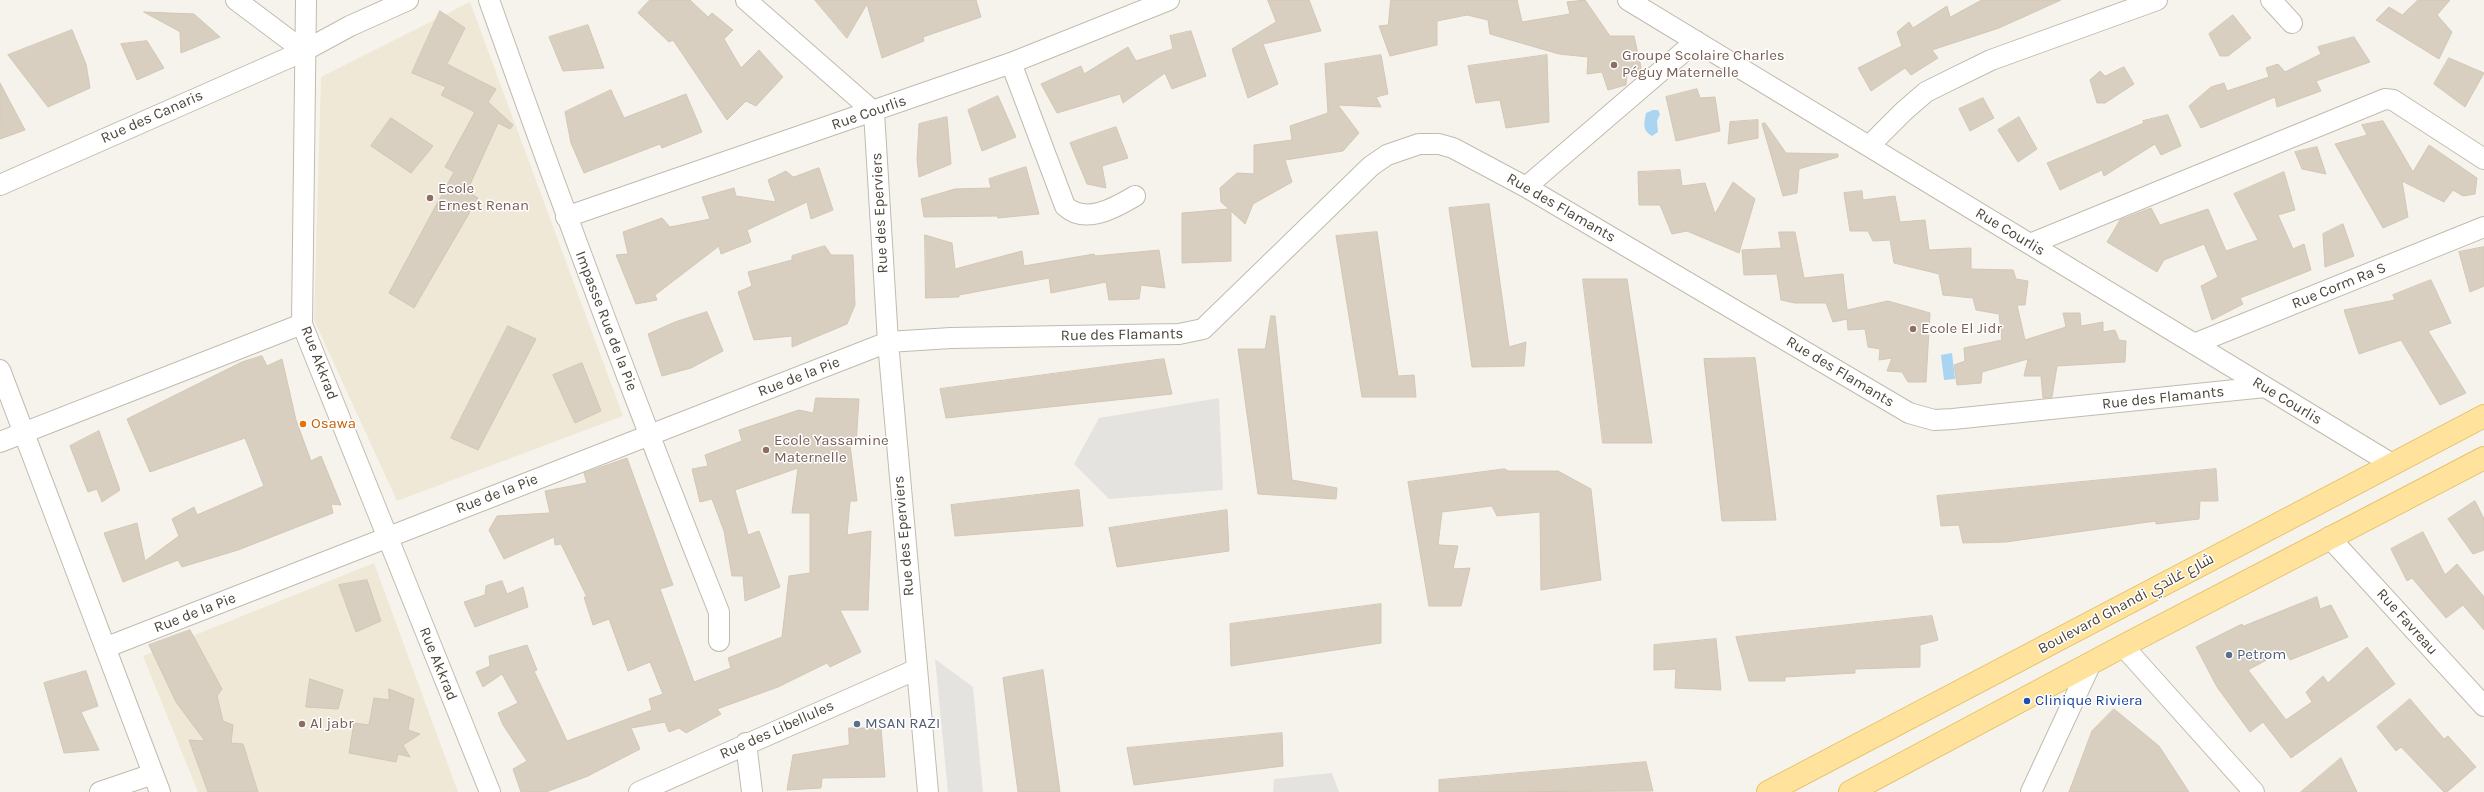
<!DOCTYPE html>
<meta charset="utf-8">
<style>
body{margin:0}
canvas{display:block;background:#f6f3ec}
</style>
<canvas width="2484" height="792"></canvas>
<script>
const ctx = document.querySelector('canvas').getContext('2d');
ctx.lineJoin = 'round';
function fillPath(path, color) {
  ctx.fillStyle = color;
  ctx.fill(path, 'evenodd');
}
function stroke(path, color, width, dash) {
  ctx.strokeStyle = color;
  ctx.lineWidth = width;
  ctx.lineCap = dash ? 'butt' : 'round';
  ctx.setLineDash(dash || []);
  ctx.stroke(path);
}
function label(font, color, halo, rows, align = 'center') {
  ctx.font = font + ' Karla,Cairo,sans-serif';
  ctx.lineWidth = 3;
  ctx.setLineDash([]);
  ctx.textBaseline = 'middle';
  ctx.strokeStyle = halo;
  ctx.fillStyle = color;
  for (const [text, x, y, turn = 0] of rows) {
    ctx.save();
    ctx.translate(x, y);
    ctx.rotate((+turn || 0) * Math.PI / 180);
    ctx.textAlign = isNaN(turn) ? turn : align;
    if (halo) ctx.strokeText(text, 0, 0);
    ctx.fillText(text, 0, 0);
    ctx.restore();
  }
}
fillPath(new Path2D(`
 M 470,2 L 623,416 L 397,501 L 314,320 L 321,77 Z
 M 374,563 L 458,792 L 198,792 L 143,656 Z`), '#efe8d6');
fillPath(new Path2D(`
 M 1219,398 L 1223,490 L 1109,499 L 1074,464 L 1099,418 Z
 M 935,659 L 973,687 L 983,792 L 948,792 Z
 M 1332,773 L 1339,792 L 1273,792 L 1274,779 Z`), '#e5e3e0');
fillPath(new Path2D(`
 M 1653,110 L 1658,110 L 1660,114 L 1657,121 L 1658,132 L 1652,136 C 1642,130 1644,124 1646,113 Z
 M 1952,353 L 1955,379 L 1944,380 L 1941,355 Z`), '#a9d4f2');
const building = new Path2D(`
 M 650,0 L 690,0 L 708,17 L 712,13 L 733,30 L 724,39 L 741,68 L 759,50 L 783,77 L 756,106 L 746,101 L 727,120 L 673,40 L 669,42 L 638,13 Z
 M 815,0 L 976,0 L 981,17 L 923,37 L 924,41 L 882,58 L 867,4 L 847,38 Z
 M 1268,0 L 1309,0 L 1321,31 L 1263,44 L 1278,84 L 1248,98 L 1232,49 L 1276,22 Z
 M 1391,0 L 1517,0 L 1522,22 L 1570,14 L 1567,2 L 1585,0 L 1610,36 L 1634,36 L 1642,72 L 1627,74 L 1626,85 L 1608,90 L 1602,72 L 1587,74 L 1588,57 L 1559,54 L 1490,34 L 1488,20 L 1467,15 L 1437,21 L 1437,45 L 1390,56 L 1379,26 L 1388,25 Z
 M 1982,0 L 2061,0 L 1999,28 L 1932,50 L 1938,58 L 1911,75 L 1905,68 L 1871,91 L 1858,68 L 1902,46 L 1897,32 L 1909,22 L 1913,28 L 1947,6 L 1950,17 Z
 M 2418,0 L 2450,0 L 2437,15 L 2452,32 L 2439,59 L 2376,20 L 2389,7 L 2402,15 Z
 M 440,11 L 465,28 L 447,64 L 496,89 L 488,102 L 513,125 L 510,129 L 498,123 L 467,191 L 478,198 L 414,308 L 389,293 L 454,172 L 445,167 L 475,112 L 441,95 L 446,87 L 412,73 Z
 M 144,12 L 194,14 L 220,37 L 181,53 L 180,32 Z
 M 2233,15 L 2251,38 L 2228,56 L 2220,56 L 2209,34 Z
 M 588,25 L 604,68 L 563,71 L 549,37 Z
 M 72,30 L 86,64 L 90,88 L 48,107 L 8,55 Z
 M 1191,31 L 1206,76 L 1172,89 L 1165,73 L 1123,103 L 1120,94 L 1057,113 L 1041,84 L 1081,66 L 1084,74 L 1128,47 L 1136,61 L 1173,49 L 1170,36 Z
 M 2354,37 L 2370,62 L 2316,81 L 2321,91 L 2277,107 L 2275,97 L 2201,128 L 2189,106 L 2211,87 L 2224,83 L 2227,91 L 2269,77 L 2266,68 L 2278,64 L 2285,72 L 2321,54 L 2318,47 Z
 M 147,41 L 164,68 L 137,80 L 121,44 Z
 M 1381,55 L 1388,94 L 1376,97 L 1381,107 L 1338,105 L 1359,133 L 1343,151 L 1285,160 L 1292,182 L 1253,204 L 1245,224 L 1231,211 L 1231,261 L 1182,263 L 1182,213 L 1229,209 L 1221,202 L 1220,188 L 1237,173 L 1254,174 L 1254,145 L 1292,140 L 1290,126 L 1328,113 L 1325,64 Z
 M 1547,55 L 1549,122 L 1506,128 L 1500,100 L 1476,103 L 1468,66 Z
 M 2449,58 L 2484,73 L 2465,107 L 2434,84 Z
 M 2124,67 L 2134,84 L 2105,103 L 2097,103 L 2090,80 L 2100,71 L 2105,76 Z
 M 0,83 L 25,130 L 0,139 Z
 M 1697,89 L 1700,98 L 1715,97 L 1720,131 L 1676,141 L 1666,97 Z
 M 611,90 L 624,118 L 686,94 L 702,132 L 662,148 L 660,144 L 584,173 L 571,143 L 565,112 Z
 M 998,96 L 1016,137 L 982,151 L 968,110 Z
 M 1983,98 L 1994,118 L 1970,131 L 1959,109 Z
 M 2168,115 L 2181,146 L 2161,155 L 2155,144 L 2104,176 L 2102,170 L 2060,190 L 2047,163 L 2144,123 L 2143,121 Z
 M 947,117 L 951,164 L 919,177 L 917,160 L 919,124 Z
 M 2019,117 L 2037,149 L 2018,162 L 1998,130 Z
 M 391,118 L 433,146 L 411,173 L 371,146 Z
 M 1758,120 L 1758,138 L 1728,144 L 1730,122 Z
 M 2383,121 L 2413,172 L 2429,145 L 2477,178 L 2475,194 L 2463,196 L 2453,190 L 2444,202 L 2402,181 L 2408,217 L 2383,228 L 2335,144 L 2367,135 L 2362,125 Z
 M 1765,123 L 1786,153 L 1838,154 L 1838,157 L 1799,169 L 1797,193 L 1783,196 L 1762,124 Z
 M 1116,127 L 1128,158 L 1102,166 L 1106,188 L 1087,184 L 1070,143 Z
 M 2317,147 L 2326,174 L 2302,169 L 2295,152 Z
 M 1026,167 L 1039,214 L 998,218 L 997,216 L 924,217 L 921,199 L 955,189 L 991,188 L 989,179 Z
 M 819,168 L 833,210 L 811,219 L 807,202 L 747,230 L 751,242 L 721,254 L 719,246 L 655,295 L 657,300 L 636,304 L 616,255 L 628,254 L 623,232 L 662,218 L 670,227 L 710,219 L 702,197 L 734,188 L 736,196 L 776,202 L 768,180 L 786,171 L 793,177 Z
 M 1680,170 L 1682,186 L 1705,183 L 1715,214 L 1733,182 L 1755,199 L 1739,253 L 1687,231 L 1672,234 L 1660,205 L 1639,205 L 1638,172 Z
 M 2284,172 L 2295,210 L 2278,215 L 2293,249 L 2304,244 L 2311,270 L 2240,298 L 2243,304 L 2212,320 L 2201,286 L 2218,277 L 2204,244 L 2164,260 L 2157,272 L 2107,242 L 2120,220 L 2151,208 L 2160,225 L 2208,209 L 2226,251 L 2258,240 L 2234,194 Z
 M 1862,191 L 1863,200 L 1895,196 L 1900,222 L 1925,220 L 1929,250 L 1971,248 L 1971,269 L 2013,270 L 2016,279 L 2028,281 L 2025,305 L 2017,305 L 2025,340 L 2066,327 L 2063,313 L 2080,313 L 2081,326 L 2103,322 L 2103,332 L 2115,330 L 2119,340 L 2126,341 L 2125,362 L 2057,366 L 2052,397 L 2043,398 L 2041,376 L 2024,376 L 2028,359 L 1982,372 L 1981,383 L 1957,385 L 1954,365 L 1965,361 L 1964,348 L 2002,340 L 1999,314 L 1976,310 L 1973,298 L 1943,295 L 1939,274 L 1894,263 L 1890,240 L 1873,241 L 1868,231 L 1850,231 L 1844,193 Z
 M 1489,204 L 1509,347 L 1526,342 L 1524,366 L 1472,367 L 1449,208 Z
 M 2343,224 L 2354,256 L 2325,267 L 2323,234 Z
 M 1377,232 L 1398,376 L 1414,375 L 1416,397 L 1362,397 L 1336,236 Z
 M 1779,232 L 1795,232 L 1804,278 L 1843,274 L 1847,310 L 1888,301 L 1930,313 L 1926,382 L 1908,382 L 1902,372 L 1887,371 L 1892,358 L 1879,360 L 1880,349 L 1868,347 L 1865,329 L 1848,330 L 1847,319 L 1833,322 L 1826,303 L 1795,303 L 1781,300 L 1777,274 L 1744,275 L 1742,250 L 1781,248 Z
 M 925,235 L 952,243 L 955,269 L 1022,251 L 1024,266 L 1094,254 L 1095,256 L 1159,250 L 1165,288 L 1141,285 L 1139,299 L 1109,300 L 1106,282 L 1051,293 L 1049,278 L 959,295 L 959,297 L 926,298 Z
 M 825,246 L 831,255 L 853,255 L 855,305 L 847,324 L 792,347 L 792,336 L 754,340 L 738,292 L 752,286 L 748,272 L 792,260 L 792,256 Z
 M 2484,247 L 2484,286 L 2470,292 L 2459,252 Z
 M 1583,279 L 1627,279 L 1652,443 L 1603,443 Z
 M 2431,280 L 2451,323 L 2428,331 L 2466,393 L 2440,405 L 2401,340 L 2359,354 L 2344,310 L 2395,300 L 2393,295 Z
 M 707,312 L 723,351 L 691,368 L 662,376 L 648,334 L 675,322 Z
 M 1271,316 L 1275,316 L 1292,480 L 1337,488 L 1336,499 L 1258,494 L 1238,349 L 1265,349 Z
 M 508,326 L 536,339 L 478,450 L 451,438 Z
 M 262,356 L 267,366 L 282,359 L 296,420 L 311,461 L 321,456 L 341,505 L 331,504 L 333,513 L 238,550 L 182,567 L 178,560 L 123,582 L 104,533 L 137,523 L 145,561 L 179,536 L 172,519 L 194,507 L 197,515 L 264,486 L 245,438 L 150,472 L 127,419 L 242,362 Z
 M 1755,358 L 1776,520 L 1722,521 L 1704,359 Z
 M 1164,359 L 1172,394 L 946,418 L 940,389 Z
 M 582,363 L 601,411 L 575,423 L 553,375 Z
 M 816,398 L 859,399 L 856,445 L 850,445 L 857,501 L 850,501 L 847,535 L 871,531 L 868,610 L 840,610 L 861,652 L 830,667 L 827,663 L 778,687 L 717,709 L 721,714 L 686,733 L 679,728 L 669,732 L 665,722 L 631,728 L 640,749 L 588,776 L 546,792 L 521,792 L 513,769 L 527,761 L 503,725 L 498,713 L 518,703 L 502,674 L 483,687 L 476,672 L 490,666 L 489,656 L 527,645 L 537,670 L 534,671 L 567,741 L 652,710 L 649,699 L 663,694 L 650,662 L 628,671 L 609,619 L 593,625 L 584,597 L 587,597 L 561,544 L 555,545 L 554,537 L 504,559 L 489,530 L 497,516 L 550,513 L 545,491 L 587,483 L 584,473 L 627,458 L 673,585 L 660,589 L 694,682 L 731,668 L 728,658 L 782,637 L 789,576 L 810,573 L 810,513 L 792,513 L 798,468 L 735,490 L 748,535 L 759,531 L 780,587 L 745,601 L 743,576 L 732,576 L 724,531 L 712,499 L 700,502 L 692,469 L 708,466 L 705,455 L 742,441 L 739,430 L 799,410 L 813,413 Z
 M 99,431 L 120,490 L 102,502 L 97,489 L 88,492 L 70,446 Z
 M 1505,469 L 1508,471 L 1558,471 L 1591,489 L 1601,580 L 1541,590 L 1540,512 L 1497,516 L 1492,506 L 1442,512 L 1438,545 L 1458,546 L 1453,569 L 1470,568 L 1461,606 L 1429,606 L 1408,482 Z
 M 2216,469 L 2218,501 L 2200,501 L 2199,519 L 2156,524 L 2156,521 L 2006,542 L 1963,543 L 1959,525 L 1941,526 L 1937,496 Z
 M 1079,490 L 1083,526 L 955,536 L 951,505 Z
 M 2475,501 L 2484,519 L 2484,550 L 2473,554 L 2448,519 Z
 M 1227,510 L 1229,551 L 1117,567 L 1109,528 Z
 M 2423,532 L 2445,575 L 2457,564 L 2484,597 L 2484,630 L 2463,605 L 2446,618 L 2412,578 L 2407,581 L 2391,549 Z
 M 367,580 L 381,621 L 356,632 L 339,585 Z
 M 502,581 L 507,594 L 523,587 L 528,607 L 475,627 L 464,602 L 485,595 L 486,586 Z
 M 2317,597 L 2320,609 L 2331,605 L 2348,637 L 2290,660 L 2285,650 L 2248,670 L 2286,720 L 2312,702 L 2306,692 L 2323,676 L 2328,683 L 2367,647 L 2395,684 L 2291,758 L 2263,722 L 2250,732 L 2217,687 L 2196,647 L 2242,624 L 2243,626 Z
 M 1381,604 L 1381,643 L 1231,666 L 1230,624 Z
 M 1932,616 L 1938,640 L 1920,645 L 1920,667 L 1855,669 L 1855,673 L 1785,677 L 1785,681 L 1749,681 L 1736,637 Z
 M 190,630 L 222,689 L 217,696 L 223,721 L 233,725 L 231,743 L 243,744 L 258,792 L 208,792 L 189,740 L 205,741 L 176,702 L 149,645 Z
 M 1716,639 L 1721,690 L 1675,688 L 1676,669 L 1654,670 L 1654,645 Z
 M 1043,670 L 1060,792 L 1018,792 L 1003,678 Z
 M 86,671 L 98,706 L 81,712 L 99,750 L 64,753 L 44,683 Z
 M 310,679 L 343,690 L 338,709 L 306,707 Z
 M 389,689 L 414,699 L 408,730 L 420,734 L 403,745 L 410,757 L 398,754 L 396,762 L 349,753 L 354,723 L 369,725 L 374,698 L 389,700 Z
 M 2410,699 L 2444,739 L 2448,736 L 2476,767 L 2447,792 L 2444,792 L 2401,747 L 2396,751 L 2377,727 Z
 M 2114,709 L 2159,746 L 2189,792 L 2069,792 L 2092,731 Z
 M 849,728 L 881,728 L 885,777 L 822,778 L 821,788 L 787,790 L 793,755 L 849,745 Z
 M 1282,733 L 1283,766 L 1134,785 L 1127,748 Z
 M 2341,758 L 2357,792 L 2301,792 Z
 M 1646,762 L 1653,791 L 1439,792 L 1439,780 Z`);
fillPath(building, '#d8cfc1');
stroke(building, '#d3c7b4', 1);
const street = new Path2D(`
 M 236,0 L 304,51 L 350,26 L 408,0
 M 306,0 L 302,324 L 490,792
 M 489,0 C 562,206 638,410 719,612 L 719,641
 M 746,0 L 874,112 L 888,342 L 928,792
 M 1628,0 L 2392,464
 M 2271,0 L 2292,23
 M 1011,63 L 1065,206 C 1085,225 1115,208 1135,196
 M 1869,146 L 1904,111 L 1926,92 L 1940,85 L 1991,60 L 2157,0
 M 0,185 L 304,51
 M 1526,187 L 1696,41
 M 566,217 L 1011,63 L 1169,0
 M 2030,244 L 2385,99 L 2393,100 L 2484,159
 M 2194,344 L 2484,227
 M 0,370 L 160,792
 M 0,442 L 302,324
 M 2329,537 L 2484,706
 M 2123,646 L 2254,792
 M 107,647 L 888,342 L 951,338 L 1179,334 L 1203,329 L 1371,166 L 1387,155 L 1419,144 L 1439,144 L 1453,148 L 1526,187 L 1909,413 L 1934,420 L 1953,419 L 2265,387
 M 746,743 L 752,792
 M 100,792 L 153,774
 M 639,792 L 915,670
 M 2031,792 L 2091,663`);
const primary = new Path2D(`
 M 1768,792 L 2484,416
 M 1850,792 L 2123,646 L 2484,458`);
stroke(street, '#c2bbae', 22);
stroke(primary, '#e6c16a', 24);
stroke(street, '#fff', 20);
stroke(primary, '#ffe39c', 22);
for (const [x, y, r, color] of [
 [1614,65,4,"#8d6e63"],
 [430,198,4,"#8d6e63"],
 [1913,329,4,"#8d6e63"],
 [303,424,4,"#e8710a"],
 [766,450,4,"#8d6e63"],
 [2229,655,4,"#5c6f8a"],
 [2027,701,4,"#1a4fb4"],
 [302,724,4,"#8d6e63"],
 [857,724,4,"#5c6f8a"]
]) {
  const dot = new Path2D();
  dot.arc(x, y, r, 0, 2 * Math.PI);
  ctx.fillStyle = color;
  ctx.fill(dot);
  stroke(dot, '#fff', 1.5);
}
label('15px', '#785e54', '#fff', [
 ["Groupe Scolaire Charles",1622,56],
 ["Péguy Maternelle",1622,73],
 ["Ecole",438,189],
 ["Ernest Renan",438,206],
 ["Ecole El Jidr",1921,329],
 ["Ecole Yassamine",774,441],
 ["Maternelle",774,458],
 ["Al jabr",310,724]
], 'left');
label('15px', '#4b4439', '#fff', [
 ["Rue Courlis",869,113,-19],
 ["Rue des Canaris",152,117,-24],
 ["Rue des Flamants",1561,208,30],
 ["Rue des Eperviers",880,213,-93],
 ["Rue Courlis",2010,232,31],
 ["Rue Corm Ra S",2339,286,-22],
 ["Impasse Rue de la Pie",606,321,69],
 ["Rue des Flamants",1122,335,-1],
 ["Rue Akkrad",319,363,69],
 ["Rue des Flamants",1840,372,31],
 ["Rue de la Pie",799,377,-21],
 ["Rue des Flamants",2163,398,-6],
 ["Rue Courlis",2287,401,31],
 ["Rue de la Pie",497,494,-21],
 ["Rue des Eperviers",904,536,-95],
 ["Boulevard Ghandi شارع غاندي",2126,604,-28],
 ["Rue de la Pie",195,613,-21],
 ["Rue Favreau",2407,622,48],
 ["Rue Akkrad",438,664,68],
 ["Rue des Libellules",777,730,-24]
]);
label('15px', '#c56008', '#fff', [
 ["Osawa",311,424]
], 'left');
label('15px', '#4e5e75', '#fff', [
 ["Petrom",2237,655],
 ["MSAN RAZI",865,724]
], 'left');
label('15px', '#164399', '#fff', [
 ["Clinique Riviera",2035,701]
], 'left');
</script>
